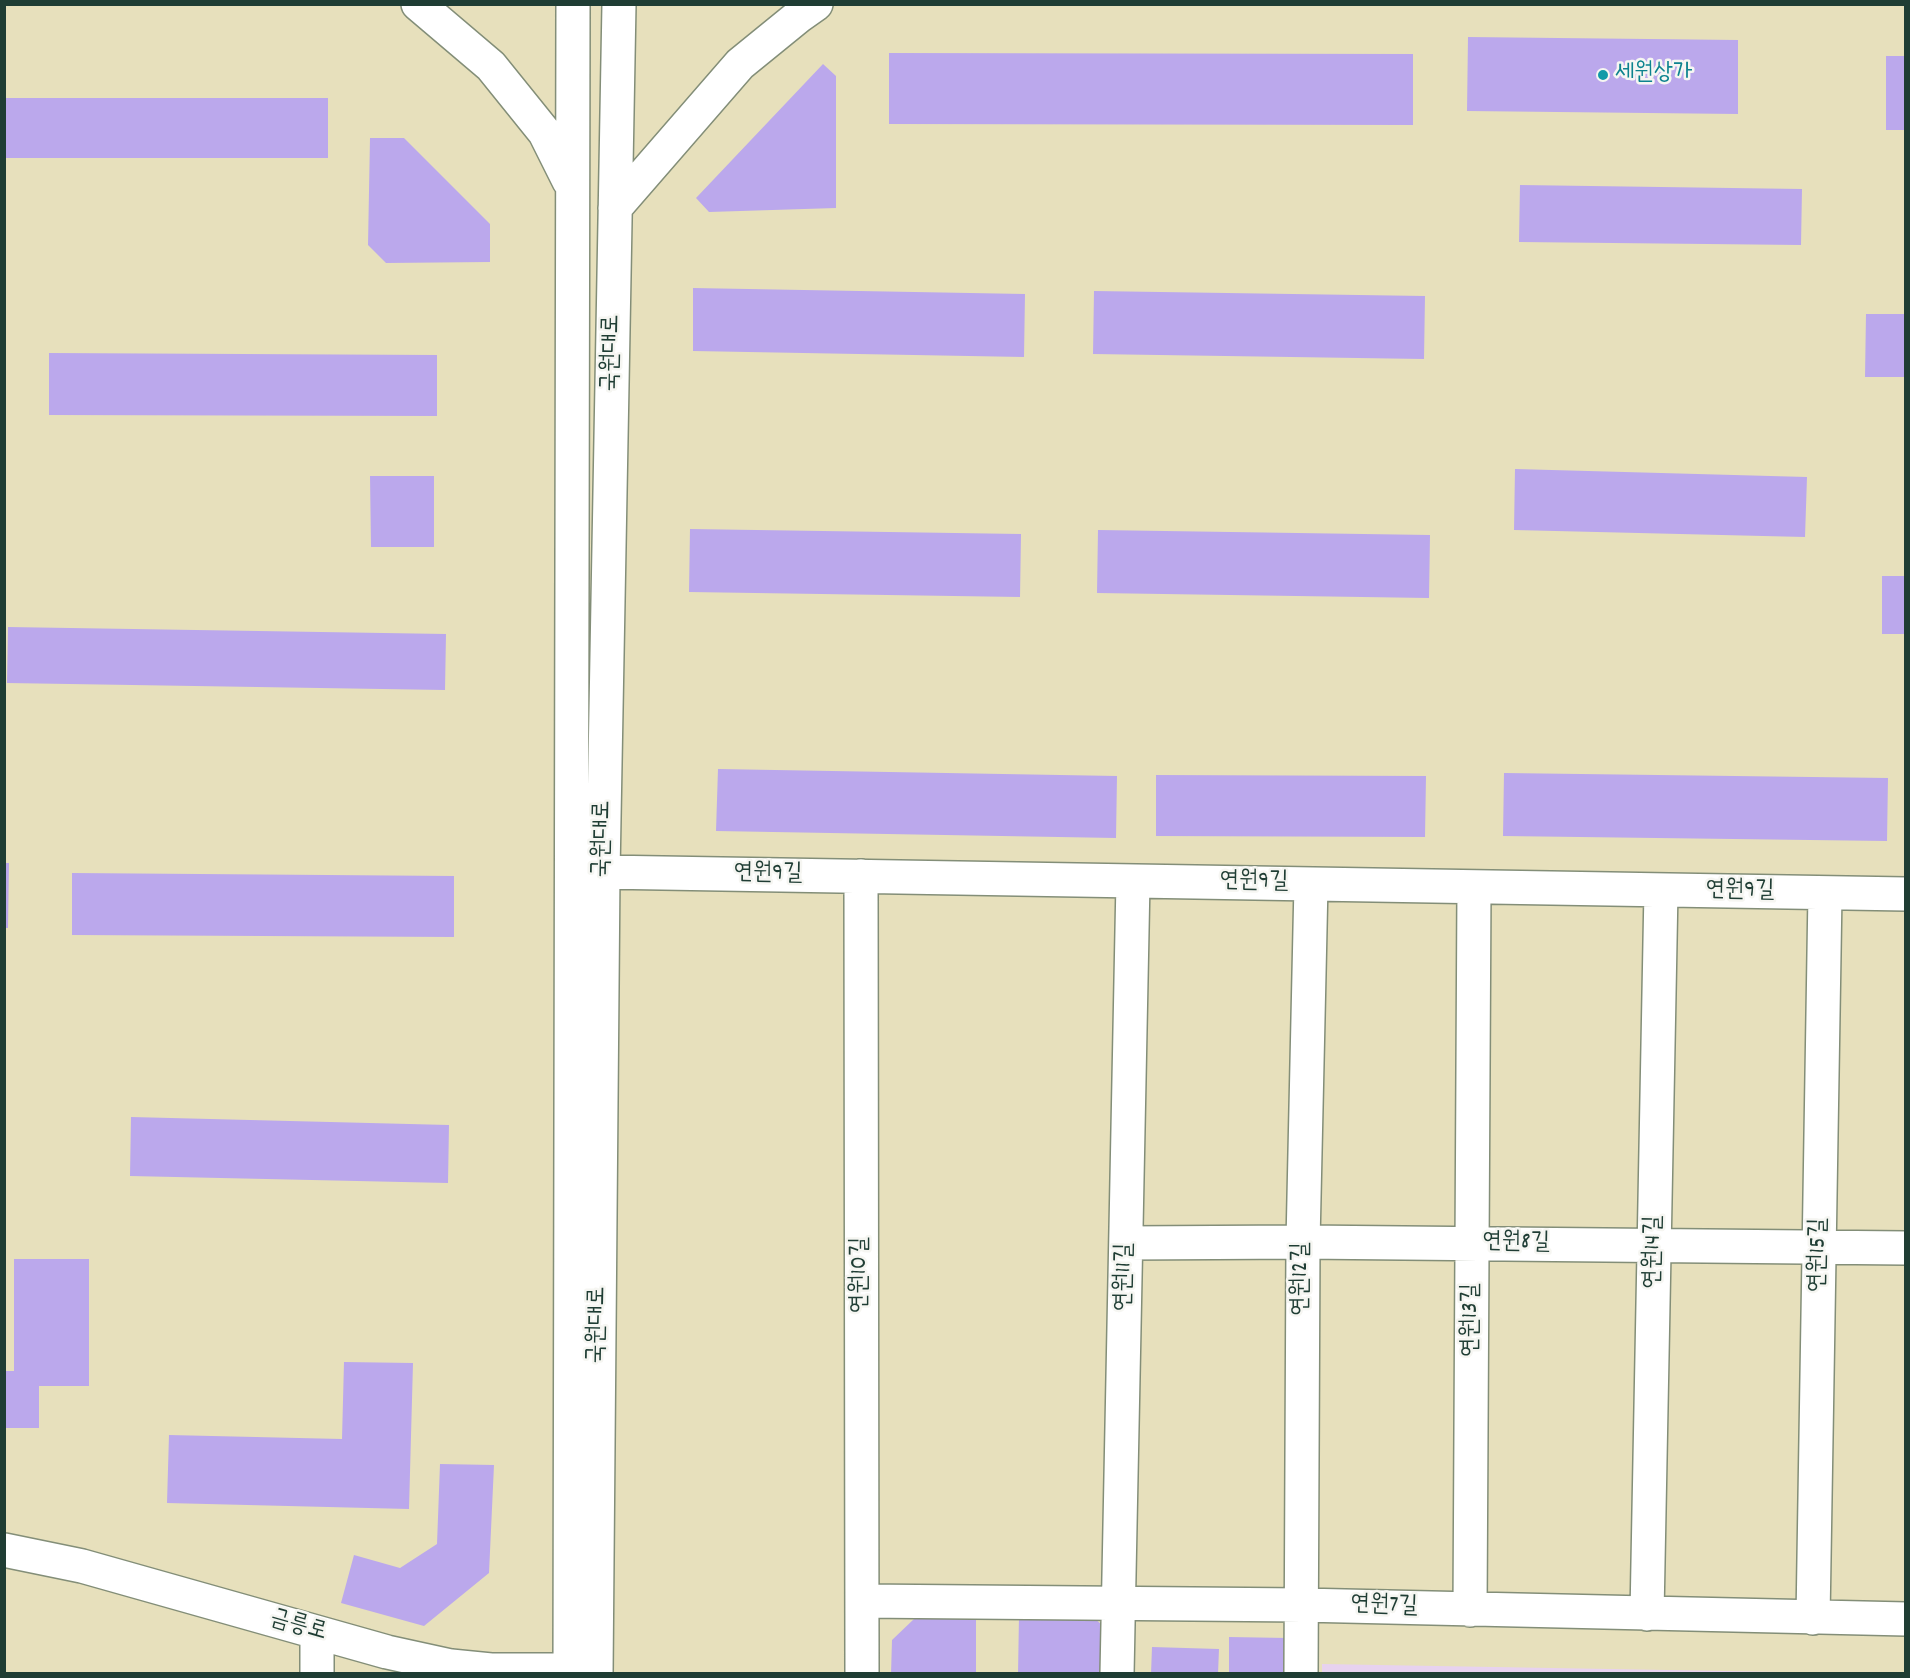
<!DOCTYPE html>
<meta charset="utf-8">
<style>
body{margin:0}
#map{position:relative;width:1910px;height:1678px;overflow:hidden;background:#e7e0bc;font-family:Dekko,sans-serif}
canvas{display:block}
.frame{position:absolute;inset:0;border:6px solid #1f3d34;pointer-events:none}
</style>
<div id="map">
<canvas width="1910" height="1678"></canvas>
<div class="frame"></div>
</div>
<script>
const ctx = document.querySelector('canvas').getContext('2d');
ctx.lineJoin = 'round';
function fillPath(path, color) {
  ctx.fillStyle = color;
  ctx.fill(path, 'evenodd');
}
function stroke(path, color, width, dash) {
  ctx.strokeStyle = color;
  ctx.lineWidth = width;
  ctx.lineCap = dash ? 'butt' : 'round';
  ctx.setLineDash(dash || []);
  ctx.stroke(path);
}
function label(font, color, halo, rows, align = 'center') {
  ctx.font = font + ' Dekko,"Poor Story",sans-serif';
  ctx.lineWidth = 5;
  ctx.setLineDash([]);
  ctx.textBaseline = 'middle';
  ctx.strokeStyle = halo;
  ctx.fillStyle = color;
  for (const [text, x, y, turn = 0] of rows) {
    ctx.save();
    ctx.translate(x, y);
    ctx.rotate((+turn || 0) * Math.PI / 180);
    ctx.textAlign = isNaN(turn) ? turn : align;
    if (halo) ctx.strokeText(text, 0, 0);
    ctx.fillText(text, 0, 0);
    ctx.restore();
  }
}
fillPath(new Path2D(`
 M 1322,1664 L 1839,1673 L 1322,1674 Z`), '#e7d2ef');
fillPath(new Path2D(`
 M 1468,37 L 1738,40 L 1738,114 L 1467,111 Z
 M 889,53 L 1413,54 L 1413,125 L 889,124 Z
 M 1886,56 L 1906,56 L 1906,130 L 1886,130 Z
 M 823,64 L 836,76 L 836,208 L 709,212 L 696,198 Z
 M 4,98 L 328,98 L 328,158 L 4,158 Z
 M 370,138 L 404,138 L 490,224 L 490,262 L 386,263 L 368,245 Z
 M 1520,185 L 1802,189 L 1801,245 L 1519,242 Z
 M 693,288 L 1025,294 L 1024,357 L 693,351 Z
 M 1094,291 L 1425,296 L 1424,359 L 1093,354 Z
 M 1866,314 L 1906,314 L 1906,377 L 1865,377 Z
 M 49,353 L 437,355 L 437,416 L 49,415 Z
 M 1515,469 L 1807,477 L 1805,537 L 1514,530 Z
 M 370,476 L 434,476 L 434,547 L 371,547 Z
 M 690,529 L 1021,534 L 1020,597 L 689,592 Z
 M 1098,530 L 1430,535 L 1429,598 L 1097,593 Z
 M 1882,576 L 1906,576 L 1906,634 L 1882,634 Z
 M 8,627 L 446,634 L 445,690 L 7,683 Z
 M 718,769 L 1117,776 L 1116,838 L 716,831 Z
 M 1504,773 L 1888,778 L 1887,841 L 1503,836 Z
 M 1156,775 L 1426,776 L 1425,837 L 1156,836 Z
 M 4,863 L 9,863 L 8,928 L 4,928 Z
 M 72,873 L 454,876 L 454,937 L 72,935 Z
 M 131,1117 L 449,1125 L 448,1183 L 130,1176 Z
 M 14,1259 L 89,1259 L 89,1386 L 39,1386 L 39,1428 L 4,1428 L 4,1371 L 14,1371 Z
 M 344,1362 L 413,1363 L 409,1509 L 167,1503 L 169,1435 L 342,1439 Z
 M 440,1464 L 494,1465 L 489,1573 L 424,1626 L 341,1603 L 354,1555 L 400,1568 L 437,1544 Z
 M 1019,1616 L 1094,1618 L 1109,1631 L 1108,1674 L 1018,1674 Z
 M 914,1619 L 976,1619 L 976,1674 L 891,1674 L 892,1640 Z
 M 1229,1637 L 1288,1638 L 1288,1674 L 1229,1674 Z
 M 1152,1647 L 1219,1649 L 1218,1674 L 1151,1674 Z`), '#bba8ec');
const minor = new Path2D(`
 M 418,4 L 491,66 L 545,133 L 569,181
 M 615,208 L 740,64 L 799,16 L 816,4
 M 603,872 L 1906,894
 M 861,876 L 862,1674
 M 1127,1243 L 1303,1242 L 1906,1248
 M 4,1550 L 82,1566 L 387,1652 L 451,1666 L 491,1670 L 590,1670
 M 862,1601 L 1302,1605 L 1906,1619
 M 1470,1610 L 1474,887
 M 1647,1614 L 1661,890
 M 1813,1618 L 1825,893
 M 317,1674 L 317,1633
 M 570,1674 L 573,4
 M 596,1674 L 603,872 L 619,4
 M 1117,1674 L 1133,881
 M 1301,1674 L 1303,1242 L 1311,884`);
stroke(minor, '#838e78', 36);
stroke(minor, '#fff', 33);
for (const [x, y, r, color] of [
 [1603,75,6,"#0f9aa8"]
]) {
  const dot = new Path2D();
  dot.arc(x, y, r, 0, 2 * Math.PI);
  ctx.fillStyle = color;
  ctx.fill(dot);
  stroke(dot, '#f6f6f2', 2);
}
label('24px', '#0d838f', '#f6f6f2', [
 ["세원상가",1615,75]
], 'left');
label('24px', '#1f3d34', '#f6f6f2', [
 ["국원대로",613,353,-89],
 ["국원대로",604,839,-89],
 ["연원9길",768,875,1],
 ["연원9길",1254,883,1],
 ["연원9길",1740,892,1],
 ["연원8길",1516,1244,1],
 ["연원14길",1655,1252,-89],
 ["연원15길",1820,1255,-89],
 ["연원10길",862,1275,-90],
 ["연원11길",1126,1277,-89],
 ["연원12길",1303,1279,-90],
 ["연원13길",1473,1320,-90],
 ["국원대로",599,1325,-89],
 ["연원7길",1384,1607,2],
 ["금릉로",298,1627,16]
]);
</script>
